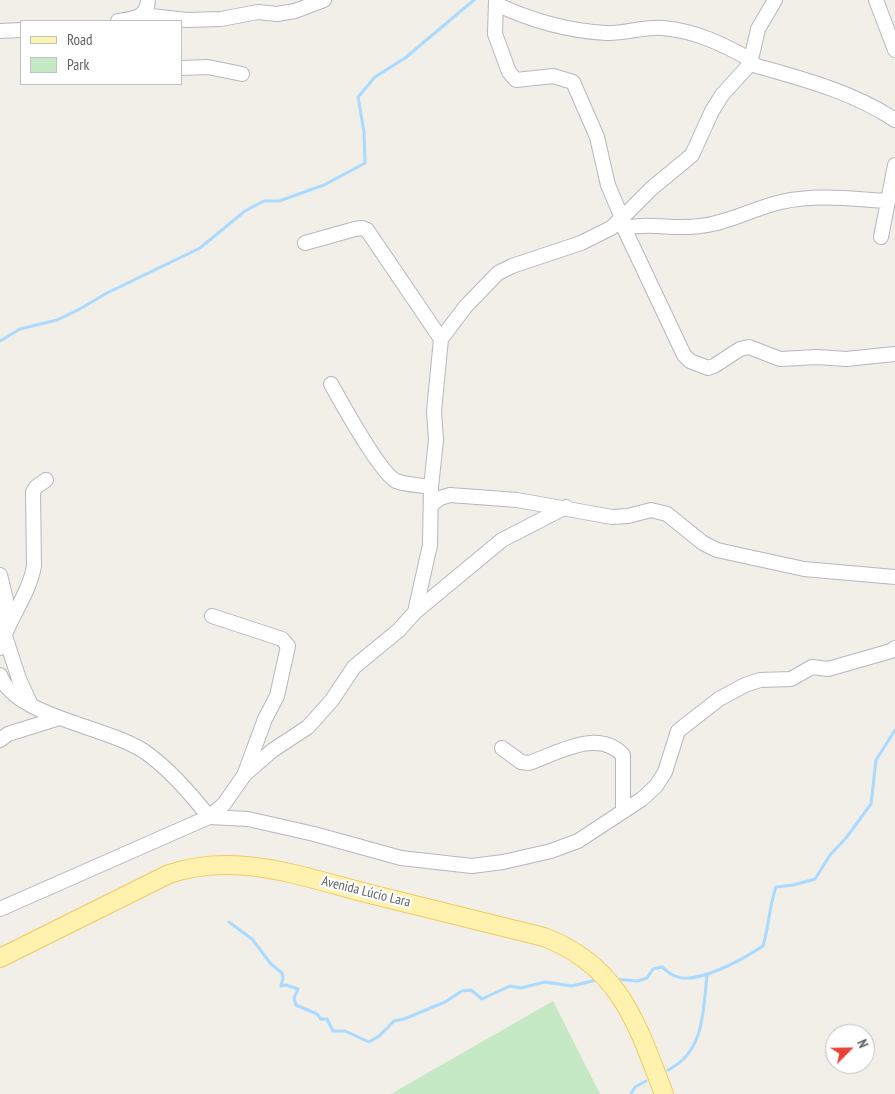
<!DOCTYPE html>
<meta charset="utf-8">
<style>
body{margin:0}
#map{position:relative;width:895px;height:1094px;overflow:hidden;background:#f1efe8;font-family:"PT Sans Narrow",sans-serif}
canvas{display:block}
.legend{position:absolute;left:20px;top:20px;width:162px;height:65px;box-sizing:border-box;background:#fff;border:1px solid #bfc1c3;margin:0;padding:6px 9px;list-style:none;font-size:15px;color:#5f6368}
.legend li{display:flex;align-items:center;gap:10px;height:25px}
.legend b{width:25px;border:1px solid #bfc1c3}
.north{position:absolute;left:825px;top:1024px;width:50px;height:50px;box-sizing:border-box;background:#fff;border:1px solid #bfc1c3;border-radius:50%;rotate:67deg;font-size:14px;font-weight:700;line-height:20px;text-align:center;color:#5f6368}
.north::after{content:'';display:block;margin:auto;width:18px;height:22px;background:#ea4335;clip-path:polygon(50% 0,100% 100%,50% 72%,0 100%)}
</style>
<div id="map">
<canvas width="895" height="1094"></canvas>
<ul class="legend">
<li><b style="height:6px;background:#fff2af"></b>Road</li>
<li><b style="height:14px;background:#c5e8c5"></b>Park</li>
</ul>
<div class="north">N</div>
</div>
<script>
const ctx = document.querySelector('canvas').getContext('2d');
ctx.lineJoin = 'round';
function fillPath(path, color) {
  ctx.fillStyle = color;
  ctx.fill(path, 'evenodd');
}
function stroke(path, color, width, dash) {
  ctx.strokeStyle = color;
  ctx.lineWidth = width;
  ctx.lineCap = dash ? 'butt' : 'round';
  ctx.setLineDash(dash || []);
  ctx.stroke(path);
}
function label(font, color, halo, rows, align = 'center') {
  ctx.font = font + ' "PT Sans Narrow",sans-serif';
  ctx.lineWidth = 4.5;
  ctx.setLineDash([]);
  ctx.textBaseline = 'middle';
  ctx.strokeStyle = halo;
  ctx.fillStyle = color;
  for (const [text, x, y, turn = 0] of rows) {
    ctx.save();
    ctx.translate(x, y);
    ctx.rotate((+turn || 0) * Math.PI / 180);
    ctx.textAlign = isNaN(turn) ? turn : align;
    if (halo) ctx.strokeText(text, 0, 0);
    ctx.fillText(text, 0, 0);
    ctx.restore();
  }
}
fillPath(new Path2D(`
 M 553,1001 L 600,1094 L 391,1094 Z`), '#c5e8c5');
stroke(new Path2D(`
 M 0,341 L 20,329 L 57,320 L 78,310 L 107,293 L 200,248 L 245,211 L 264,201 L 279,201 L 324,185 L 365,163 L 364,132 L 358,97 L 375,77 L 405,58 L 474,0
 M 229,922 L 252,939 L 271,964 L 282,973 L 283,978 L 281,986 L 286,985 L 298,989 L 294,998 L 296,1005 L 317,1014 L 321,1019 L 327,1019 L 333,1031 L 345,1031 L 369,1042 L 379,1036 L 394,1021 L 404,1019 L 445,1002 L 462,991 L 471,990 L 482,999 L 510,986 L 521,988 L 545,982 L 572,986 L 596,980
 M 614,979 L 638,981 L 647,978 L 653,969 L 662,967 C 666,970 670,975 675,976 C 696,986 745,958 763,946 C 769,926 769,907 776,887 L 793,885 L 815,879 L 830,855 L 846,838 L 871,804 L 876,760 L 895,730
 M 668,1070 C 705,1052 703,1010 707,975
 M 631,1094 L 635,1087 L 646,1081`), '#aadaff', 3);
const minor = new Path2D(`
 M 876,0 L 895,50
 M 496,4 C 530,20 568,31 606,33 C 625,34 644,26 663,28 C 696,31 723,44 751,60
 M 142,15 L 187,20 L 221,19 L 258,12 L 277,14 L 295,11 L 324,0
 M 118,21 C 133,19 147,18 148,0
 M 0,31 L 21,30
 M 750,64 C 799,78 852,91 895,120
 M 181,68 L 208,67 L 242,74
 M 622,218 L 652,188 L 692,155 L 712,111 L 722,95 L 750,64 L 758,29 L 775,0
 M 619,223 L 624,228 L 684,355 L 690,361 L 708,368 L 714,366 L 740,349 L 749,347 L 780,359 L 817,357 L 846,359 L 895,354
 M 624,228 C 652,222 673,230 700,226 C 729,223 754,208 781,202 C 817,194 853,199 888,201
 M 881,237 L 895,165
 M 305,243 L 355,229 L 362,228 L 367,230 L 441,339
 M 331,384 C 341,402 380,473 396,481 C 406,485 420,485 431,487
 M 431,505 L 440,498 L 450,495 L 517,500 L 612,517 L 628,516 L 651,510 L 667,514 L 703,543 L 717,550 L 804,569 L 895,577
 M 0,575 L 6,600 L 2,622 L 4,633 L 19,679 L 31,705
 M 415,612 L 502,540 L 566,507
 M 212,616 L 282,639 L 288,646 L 277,696 L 265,719 L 245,773
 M 0,648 C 8,619 29,595 34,566 L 33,492 L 36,487 L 46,480
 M 0,675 C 15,718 111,726 148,754 C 171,771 191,794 209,817 L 248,819 L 314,834 L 401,858 L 472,866 L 503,862 L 551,851 L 578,841 L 642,799 L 656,786 L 665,772 L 678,731 L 719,699 L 745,685 L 760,680 L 791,679 L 812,667 L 828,669 L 891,651 L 895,648
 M 0,740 L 8,734 L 59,718
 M 502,748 L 521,762 L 529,763 C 558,753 598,728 623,755 L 623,810
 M 0,909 L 209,817 L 224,804 L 245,774 L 273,750 L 308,727 L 332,700 L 354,667 L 399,630 L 415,612 L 430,545 L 431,487 L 436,440 L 434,411 L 441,339 L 466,306 L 498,273 L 512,266 L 581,243 L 611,228 L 622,218 L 608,185 L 597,137 L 573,82 L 553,76 L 516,80 L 509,72 L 495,34 L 496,0`);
const major = new Path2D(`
 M 0,958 L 169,874 C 238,851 302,877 370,894 C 428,908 486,923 544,937 C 620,966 637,1024 664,1094`);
stroke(minor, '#b5b8bc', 16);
stroke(major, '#f2c960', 20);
stroke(minor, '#fff', 14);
stroke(major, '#fff2af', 18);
label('14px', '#5f6368', '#fff', [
 ["Avenida Lúcio Lara",366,892,14]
]);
</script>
